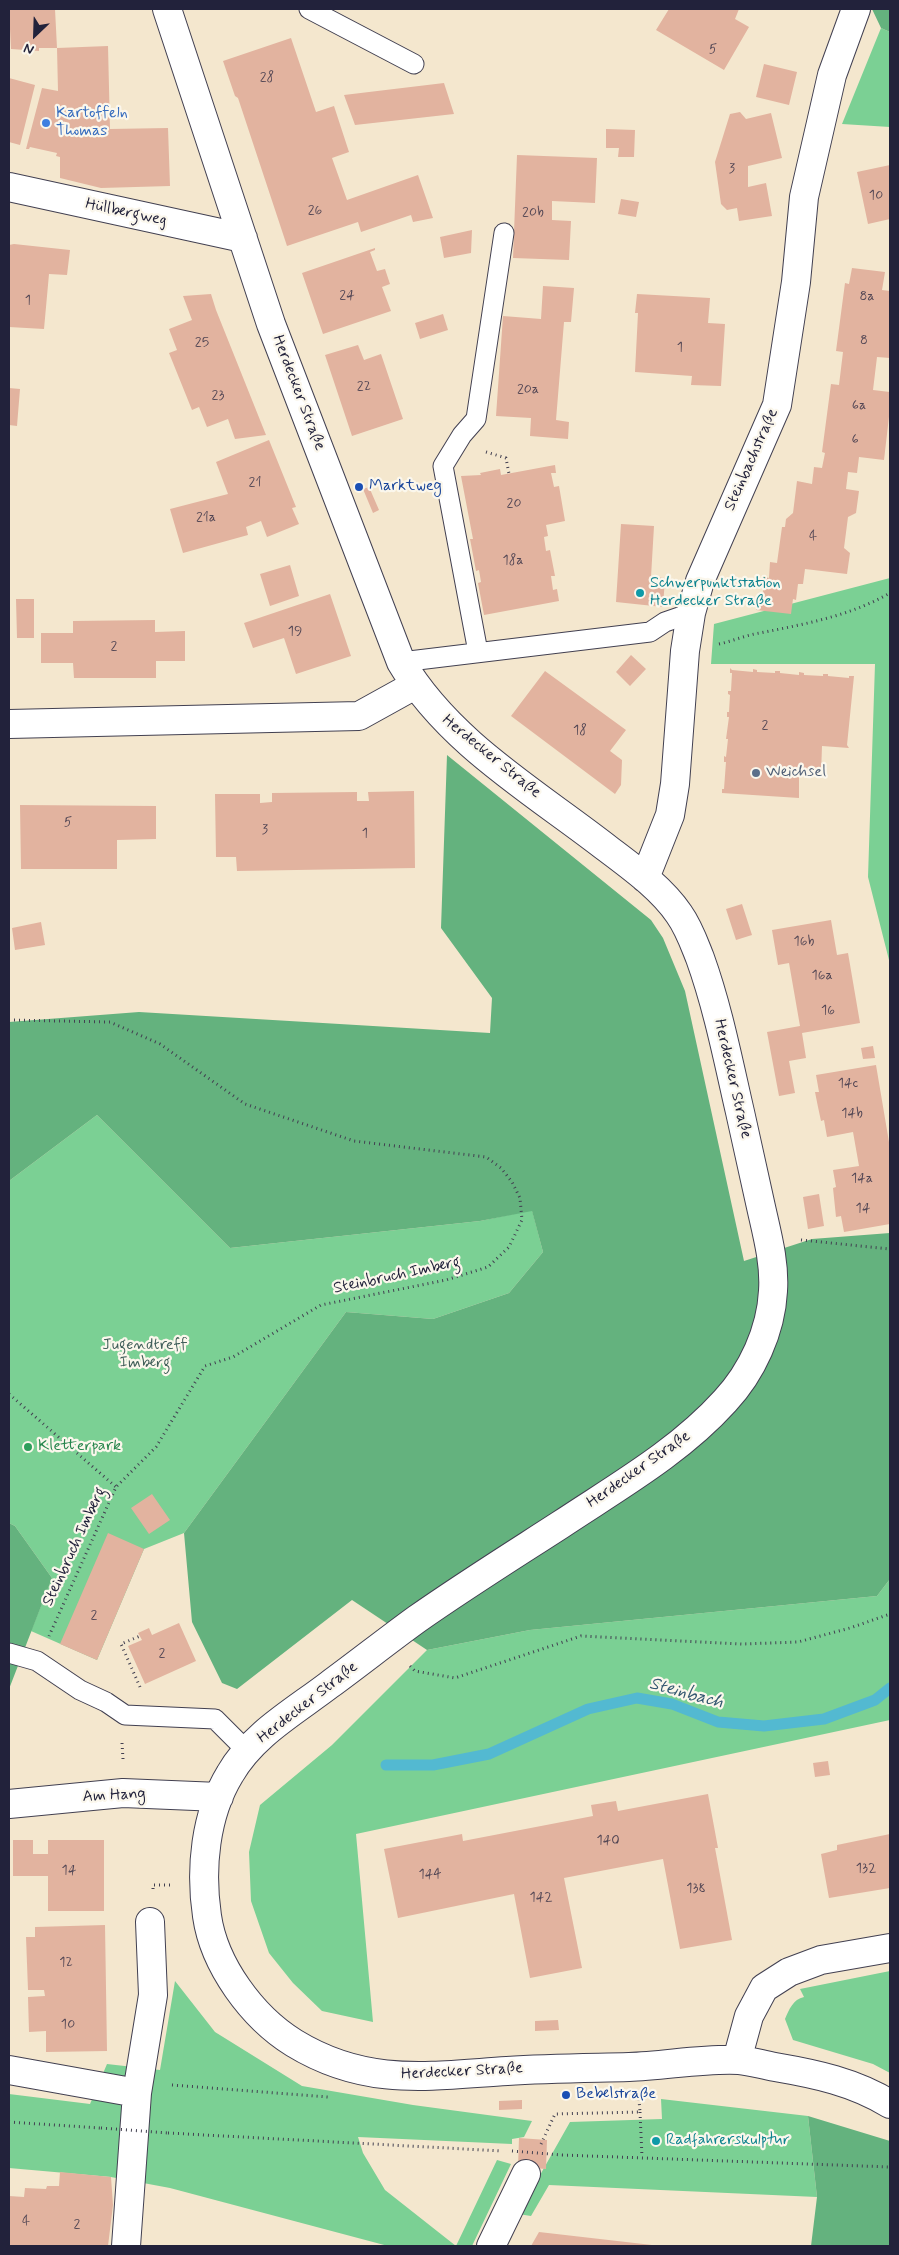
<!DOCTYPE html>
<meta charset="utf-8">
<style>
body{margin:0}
#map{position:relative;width:899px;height:2255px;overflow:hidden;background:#f4e7ce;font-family:Mynerve,sans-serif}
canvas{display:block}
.frame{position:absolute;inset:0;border:10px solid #22223b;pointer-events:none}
.north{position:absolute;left:10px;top:10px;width:50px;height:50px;-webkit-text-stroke:4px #fbf7ec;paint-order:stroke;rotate:204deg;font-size:14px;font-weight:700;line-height:20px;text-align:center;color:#22223b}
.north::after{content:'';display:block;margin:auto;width:18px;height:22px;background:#22223b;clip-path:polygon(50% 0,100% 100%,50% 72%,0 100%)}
</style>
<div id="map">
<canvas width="899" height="2255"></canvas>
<div class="frame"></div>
<div class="north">N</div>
</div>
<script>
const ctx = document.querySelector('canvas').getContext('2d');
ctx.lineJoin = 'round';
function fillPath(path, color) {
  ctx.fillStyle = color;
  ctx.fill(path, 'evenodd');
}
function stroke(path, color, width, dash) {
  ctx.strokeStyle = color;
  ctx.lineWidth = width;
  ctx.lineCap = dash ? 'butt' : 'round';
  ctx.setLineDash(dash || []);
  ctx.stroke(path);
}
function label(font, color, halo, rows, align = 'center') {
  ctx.font = font + ' Mynerve,sans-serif';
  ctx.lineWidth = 4.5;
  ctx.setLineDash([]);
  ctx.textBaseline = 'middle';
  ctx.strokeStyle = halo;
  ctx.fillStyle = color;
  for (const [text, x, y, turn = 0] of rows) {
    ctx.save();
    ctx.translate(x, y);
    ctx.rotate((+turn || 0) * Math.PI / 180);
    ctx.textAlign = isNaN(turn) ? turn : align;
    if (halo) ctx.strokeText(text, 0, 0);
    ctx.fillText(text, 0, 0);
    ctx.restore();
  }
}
fillPath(new Path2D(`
 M 881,28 L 890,32 L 890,127 L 842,124 Z
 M 890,578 L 890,964 L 868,877 L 875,664 L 711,664 L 714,624 Z
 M 97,1115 L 230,1248 L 480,1221 L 532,1210 L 543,1252 L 509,1293 L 433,1319 L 346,1312 L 184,1533 L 144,1549 L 97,1660 L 31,1631 L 52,1578 L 15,1526 L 9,1523 L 9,1181 Z
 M 890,1579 L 890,1720 L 356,1834 L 373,2022 L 322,2011 L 293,1983 L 269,1953 L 251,1901 L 249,1852 L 260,1805 L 332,1745 L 427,1650 L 530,1630 L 877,1596 Z
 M 890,1971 L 890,2073 L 873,2064 L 793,2040 L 785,2019 C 789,2010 793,1999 804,1997 L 800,1989 Z
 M 175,1981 L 215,2032 L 302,2086 L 413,2105 L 532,2121 L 524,2137 L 512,2139 L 512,2144 L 358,2137 L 363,2153 L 385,2190 L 456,2246 L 497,2160 L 511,2164 L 472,2246 L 388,2246 L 170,2188 L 111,2177 L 9,2168 L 9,2094 L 90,2104 L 107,2064 L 160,2070 Z
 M 661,2099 L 808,2116 L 817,2197 L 549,2185 L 531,2216 L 518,2214 L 570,2122 L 662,2119 Z`), '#7bd094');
fillPath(new Path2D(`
 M 872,9 L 890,9 L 890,32 L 881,28 Z
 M 447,755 L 651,920 L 663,938 L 685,991 L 744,1261 L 812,1239 L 890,1233 L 890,1579 L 877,1596 L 530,1630 L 427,1650 L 352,1600 L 237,1689 L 222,1683 L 192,1622 L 184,1533 L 346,1312 L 433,1319 L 509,1293 L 543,1252 L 532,1211 L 480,1221 L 230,1248 L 97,1115 L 9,1181 L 9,1022 L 139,1012 L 490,1033 L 492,998 L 441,928 Z
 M 9,1523 L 15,1526 L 52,1578 L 9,1689 Z
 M 808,2116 L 890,2141 L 890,2246 L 811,2246 L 817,2197 Z`), '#64b27e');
stroke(new Path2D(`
 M 386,1765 L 433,1765 L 489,1754 L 588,1709 L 637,1698 L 672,1704 L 718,1722 L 764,1726 L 824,1719 L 875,1700 L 890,1688`), '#53b9d1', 11);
fillPath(new Path2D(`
 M 9,9 L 55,9 L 57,48 L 39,48 L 39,51 L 11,49 Z
 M 669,9 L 739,9 L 735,19 L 749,27 L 724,70 L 656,30 Z
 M 291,38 L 316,112 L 334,106 L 349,152 L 332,158 L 347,200 L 418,175 L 433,218 L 413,222 L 411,215 L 361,232 L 358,222 L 287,246 L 238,98 L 235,96 L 223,61 Z
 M 108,46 L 110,129 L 168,128 L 170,186 L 101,188 L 60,178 L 60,157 L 56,156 L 57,153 L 30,147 L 29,149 L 26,149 L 42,88 L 58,91 L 57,48 Z
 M 764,64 L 797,72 L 789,105 L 756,97 Z
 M 9,78 L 35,85 L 20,145 L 9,142 Z
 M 444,83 L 454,114 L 355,125 L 344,95 Z
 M 740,112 L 746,119 L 771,113 L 782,158 L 748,166 L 748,187 L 766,183 L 772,216 L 739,221 L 737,208 L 727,210 L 721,204 L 715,162 L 730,114 Z
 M 606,129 L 635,130 L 634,157 L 618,157 L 619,148 L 606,148 Z
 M 517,155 L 597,158 L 595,203 L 552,201 L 552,220 L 571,221 L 569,260 L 513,258 Z
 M 890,165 L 890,219 L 868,224 L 857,172 Z
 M 621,199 L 639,202 L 636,217 L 618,214 Z
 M 472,230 L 471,253 L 444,258 L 440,237 Z
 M 14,244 L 70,250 L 67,275 L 49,274 L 44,329 L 9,327 L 9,245 Z
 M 375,248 L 375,250 L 370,252 L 377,271 L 385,269 L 390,284 L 382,287 L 391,311 L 323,334 L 302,273 Z
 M 852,268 L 885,272 L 882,290 L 890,291 L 890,358 L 877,357 L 873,390 L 890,392 L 890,408 L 884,460 L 859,457 L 857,473 L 848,472 L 846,489 L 859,491 L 856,513 L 848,517 L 844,548 L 850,553 L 847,574 L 805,569 L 803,584 L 798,584 L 796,600 L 793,599 L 791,614 L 756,610 L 759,592 L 763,592 L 765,577 L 769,578 L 770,562 L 777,563 L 782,527 L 785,527 L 786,519 L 793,513 L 797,481 L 812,484 L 814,467 L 822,468 L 825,453 L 822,452 L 831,384 L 839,385 L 843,352 L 836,351 L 845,283 L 849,284 Z
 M 543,286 L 574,288 L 571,322 L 564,322 L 556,420 L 569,422 L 568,439 L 530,436 L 531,418 L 496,416 L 503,316 L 541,319 Z
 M 211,294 L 216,310 L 266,435 L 235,439 L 228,419 L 207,427 L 199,407 L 192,410 L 169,353 L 177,350 L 169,329 L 192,320 L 183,296 Z
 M 637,294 L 710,298 L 708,323 L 725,324 L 721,386 L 691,385 L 692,376 L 635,372 L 638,313 L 635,313 Z
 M 443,314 L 448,330 L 420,339 L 415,323 Z
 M 358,345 L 364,360 L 381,354 L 403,419 L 352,436 L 325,355 Z
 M 9,388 L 20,389 L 17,426 L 9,425 Z
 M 269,440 L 296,507 L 292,508 L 299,524 L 267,537 L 261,521 L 246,527 L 248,535 L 183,553 L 170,509 L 228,494 L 216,462 Z
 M 555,465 L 556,473 L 551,473 L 554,487 L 559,486 L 565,521 L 546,525 L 548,536 L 544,537 L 546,551 L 550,550 L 555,576 L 551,576 L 553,590 L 557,589 L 559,601 L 484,615 L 478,583 L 481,582 L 479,570 L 476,571 L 470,539 L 473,539 L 461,476 L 481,475 L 480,473 L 500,469 L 501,475 Z
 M 369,487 L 379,510 L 373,513 L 363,489 Z
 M 621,524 L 654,526 L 651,577 L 665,578 L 663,607 L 616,602 Z
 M 290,565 L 299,596 L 270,606 L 260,574 Z
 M 330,594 L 351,656 L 296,674 L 284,638 L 253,648 L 244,623 Z
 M 16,599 L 34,599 L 34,638 L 17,638 Z
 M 155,620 L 155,632 L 185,631 L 185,661 L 156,661 L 156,678 L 74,678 L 73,663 L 41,663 L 41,633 L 73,633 L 73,621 Z
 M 631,655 L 646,669 L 630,686 L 616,672 Z
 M 730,668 L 732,670 L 753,672 L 753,669 L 757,670 L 757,672 L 775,673 L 775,671 L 780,671 L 780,673 L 799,675 L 799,672 L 804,673 L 804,675 L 823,676 L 823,674 L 828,674 L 828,676 L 849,678 L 849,676 L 854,676 L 847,745 L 849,748 L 822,746 L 821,775 L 799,773 L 799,798 L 722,793 L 722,789 L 724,789 L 726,762 L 724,762 L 724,756 L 726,757 L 728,739 L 726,739 L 729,717 L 727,717 L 727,712 L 729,712 L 730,695 L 728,694 L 728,691 L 731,691 L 732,673 L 730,673 Z
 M 545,671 L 626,730 L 610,751 L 622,760 L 621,785 L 615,794 L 511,716 Z
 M 414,791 L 415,868 L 237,871 L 236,857 L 216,857 L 215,794 L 260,794 L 260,803 L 272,802 L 272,793 L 357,792 L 357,801 L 369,801 L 368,792 Z
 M 20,805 L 156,806 L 156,839 L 117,840 L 117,869 L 21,869 Z
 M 742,904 L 752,935 L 736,940 L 726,909 Z
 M 831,920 L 837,955 L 848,953 L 860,1023 L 802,1033 L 806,1058 L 789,1061 L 795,1093 L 779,1096 L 767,1032 L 800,1026 L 789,963 L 778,965 L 772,930 Z
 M 41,922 L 45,945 L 15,950 L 12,928 Z
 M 873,1046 L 875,1058 L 863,1059 L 861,1048 Z
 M 876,1065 L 890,1148 L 890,1224 L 844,1232 L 841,1216 L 836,1217 L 833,1188 L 836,1187 L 833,1170 L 859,1166 L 853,1132 L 827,1137 L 824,1120 L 821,1121 L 818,1107 L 815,1092 L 819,1092 L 816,1075 Z
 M 819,1194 L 824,1226 L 808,1229 L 803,1197 Z
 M 152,1494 L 170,1520 L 149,1534 L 131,1508 Z
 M 108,1533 L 144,1549 L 97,1660 L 60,1644 Z
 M 179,1623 L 196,1661 L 145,1684 L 128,1646 L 142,1640 L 138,1633 L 149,1628 L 152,1635 Z
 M 828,1761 L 830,1775 L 815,1777 L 813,1763 Z
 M 708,1794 L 718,1848 L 715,1848 L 732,1940 L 680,1949 L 663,1859 L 564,1878 L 582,1968 L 530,1978 L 514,1894 L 398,1918 L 384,1849 L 462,1834 L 463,1841 L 593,1816 L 591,1805 L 616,1801 L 618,1811 Z
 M 890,1834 L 890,1888 L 829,1898 L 821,1854 L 837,1850 L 837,1845 Z
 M 13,1840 L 33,1840 L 33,1854 L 48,1854 L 48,1840 L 104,1840 L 104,1911 L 48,1911 L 48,1876 L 13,1876 Z
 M 105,1925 L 107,2051 L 46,2052 L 46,2031 L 29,2032 L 28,1997 L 45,1996 L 44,1990 L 28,1990 L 26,1937 L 35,1937 L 35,1927 Z
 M 558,2020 L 559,2030 L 535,2031 L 535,2021 Z
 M 522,2100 L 522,2109 L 499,2110 L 499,2101 Z
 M 519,2138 L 547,2140 L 546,2169 L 518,2167 Z
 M 60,2172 L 111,2177 L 113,2205 L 108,2246 L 9,2246 L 9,2196 L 24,2197 L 25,2188 L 46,2189 L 47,2186 L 59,2186 Z
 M 539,2232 L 652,2245 L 652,2246 L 531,2246 Z`), '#e2b39f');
const lane = new Path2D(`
 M 309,9 L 414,64
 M 478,652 L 443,466 L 462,435 L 476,419 L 504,233
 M 401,662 L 650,632 L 665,622 L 691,613
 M 9,1653 L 37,1661 L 80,1690 L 106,1702 L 125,1715 L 215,1719 L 247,1751`);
const street = new Path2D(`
 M 167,9 L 271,324 L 401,662 C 449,743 535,792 608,849 C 633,868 661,888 679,914 C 689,928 694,943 700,958 C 718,1008 728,1060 740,1112 C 747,1143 754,1175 761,1207 C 767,1234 775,1263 773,1291 C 771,1331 752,1372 725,1401 C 679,1452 617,1487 560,1525 C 512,1556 464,1586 417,1619 C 388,1640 359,1663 329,1685 C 295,1711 252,1735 230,1774 C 205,1815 200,1869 207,1916 C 214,1965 252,2017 294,2043 C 366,2087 428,2076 507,2071 C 548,2068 589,2068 629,2067 C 664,2066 705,2058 739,2060 C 751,2061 763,2065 775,2067 C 816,2074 854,2082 890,2104
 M 9,187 L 243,238
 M 9,724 L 359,716 L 415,685
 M 645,878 L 670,815 L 675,784 L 685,651 L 691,613 L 700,581 L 777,405 L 796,282 L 804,197 L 832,75 L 856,9
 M 9,1804 L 123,1793 L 219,1797
 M 737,2060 L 749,2016 L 764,1988 L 789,1972 L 821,1960 L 890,1948
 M 9,2070 L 137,2093
 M 126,2246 L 137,2093 L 153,1995 L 150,1922
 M 491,2246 L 526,2174`);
stroke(lane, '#424051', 21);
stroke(street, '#424051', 30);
stroke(new Path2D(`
 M 486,452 L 506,458 L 509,474
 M 719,644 C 733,641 746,635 760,633 C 805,624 850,616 890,593
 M 9,1020 L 110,1022 L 160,1044 L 245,1104 L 354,1141 L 486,1157 L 501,1168 L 512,1182 L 520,1198 L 522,1220 L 509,1247 L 488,1267 L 446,1280 L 321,1305 L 233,1357 L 205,1366 L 156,1447 L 116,1487 L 49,1636
 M 801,1240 L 890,1249
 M 9,1394 L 116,1487
 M 410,1666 L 415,1671 L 455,1678 L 581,1636 L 742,1644 L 798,1642 L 850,1628 L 890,1614
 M 140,1687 L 121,1644 L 140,1636
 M 122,1743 L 123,1759
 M 153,1889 L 153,1885 L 172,1885
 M 172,2085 L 328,2097
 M 640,2112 L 642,2157
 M 9,2122 L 100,2128
 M 168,2133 L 502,2151
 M 541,2144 L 555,2114 L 640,2112 L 639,2100
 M 562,2155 L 890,2167`), '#424051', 3, [1, 4]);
stroke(lane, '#fff', 19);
stroke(street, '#fff', 28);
stroke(new Path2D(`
 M 101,2128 L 168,2133
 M 512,2151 L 562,2155`), '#424051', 3, [1, 4]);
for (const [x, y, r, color] of [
 [46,123,5,"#3f7fe0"],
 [359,487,5,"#1a4fb4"],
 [640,593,5,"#0f9aa8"],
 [756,773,5,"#5c6f8a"],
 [28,1447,5,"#2e9e5b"],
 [566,2095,5,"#1a4fb4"],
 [656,2141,5,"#0f9aa8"]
]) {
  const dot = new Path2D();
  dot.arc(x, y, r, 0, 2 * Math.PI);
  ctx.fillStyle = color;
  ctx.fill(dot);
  stroke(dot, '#fbf7ec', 2);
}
label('14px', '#524654', null, [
 ["5",713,50],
 ["28",267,78],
 ["3",732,169],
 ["10",876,196],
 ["26",315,211],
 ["20b",533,213],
 ["24",347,296],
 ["8a",867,297],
 ["1",28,301],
 ["8",864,341],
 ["25",202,343],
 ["1",680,348],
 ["22",364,387],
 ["20a",528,390],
 ["23",218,396],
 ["6a",859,406],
 ["6",855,440],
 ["21",255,483],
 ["20",514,504],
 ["21a",206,518],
 ["4",813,537],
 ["18a",513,561],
 ["19",295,632],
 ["2",114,647],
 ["2",765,726],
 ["18",580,731],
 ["5",68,823],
 ["3",265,830],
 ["1",365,834],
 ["16b",804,942],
 ["16a",822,976],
 ["16",828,1011],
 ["14c",848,1084],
 ["14b",852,1114],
 ["14a",862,1179],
 ["14",863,1209],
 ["2",94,1616],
 ["2",162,1654],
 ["140",608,1841],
 ["132",866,1869],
 ["14",69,1871],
 ["144",430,1875],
 ["138",696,1889],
 ["142",541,1898],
 ["12",66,1963],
 ["10",68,2025],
 ["4",26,2222],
 ["2",77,2225]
]);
label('16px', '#366cbe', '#fbf7ec', [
 ["Kartoffeln",56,114],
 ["Thomas",56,132]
], 'left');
label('16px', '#22223b', '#fbf7ec', [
 ["Hüllbergweg",126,213,12],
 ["Herdecker Straße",298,393,69],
 ["Steinbachstraße",752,460,-66],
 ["Herdecker Straße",491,757,39],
 ["Herdecker Straße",732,1079,77],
 ["Steinbruch Imberg",397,1276,-12],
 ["Herdecker Straße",639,1470,-35],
 ["Steinbruch Imberg",75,1547,-65],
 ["Herdecker Straße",308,1703,-38],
 ["Am Hang",114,1796,-3],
 ["Herdecker Straße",462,2072,-3]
]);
label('16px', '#164399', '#fbf7ec', [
 ["Marktweg",369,487],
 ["Bebelstraße",576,2095]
], 'left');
label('16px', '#0d838f', '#fbf7ec', [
 ["Schwerpunktstation",650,584],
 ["Herdecker Straße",650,602],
 ["Radfahrerskulptur",666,2141]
], 'left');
label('16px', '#4e5e75', '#fbf7ec', [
 ["Weichsel",766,773]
], 'left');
label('16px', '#415f5a', '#fbf7ec', [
 ["Jugendtreff",145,1346],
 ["Imberg",145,1364]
]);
label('16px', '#27864d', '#fbf7ec', [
 ["Kletterpark",38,1447]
], 'left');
label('italic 18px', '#335770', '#fbf7ec', [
 ["Steinbach",686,1694,15]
]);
</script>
